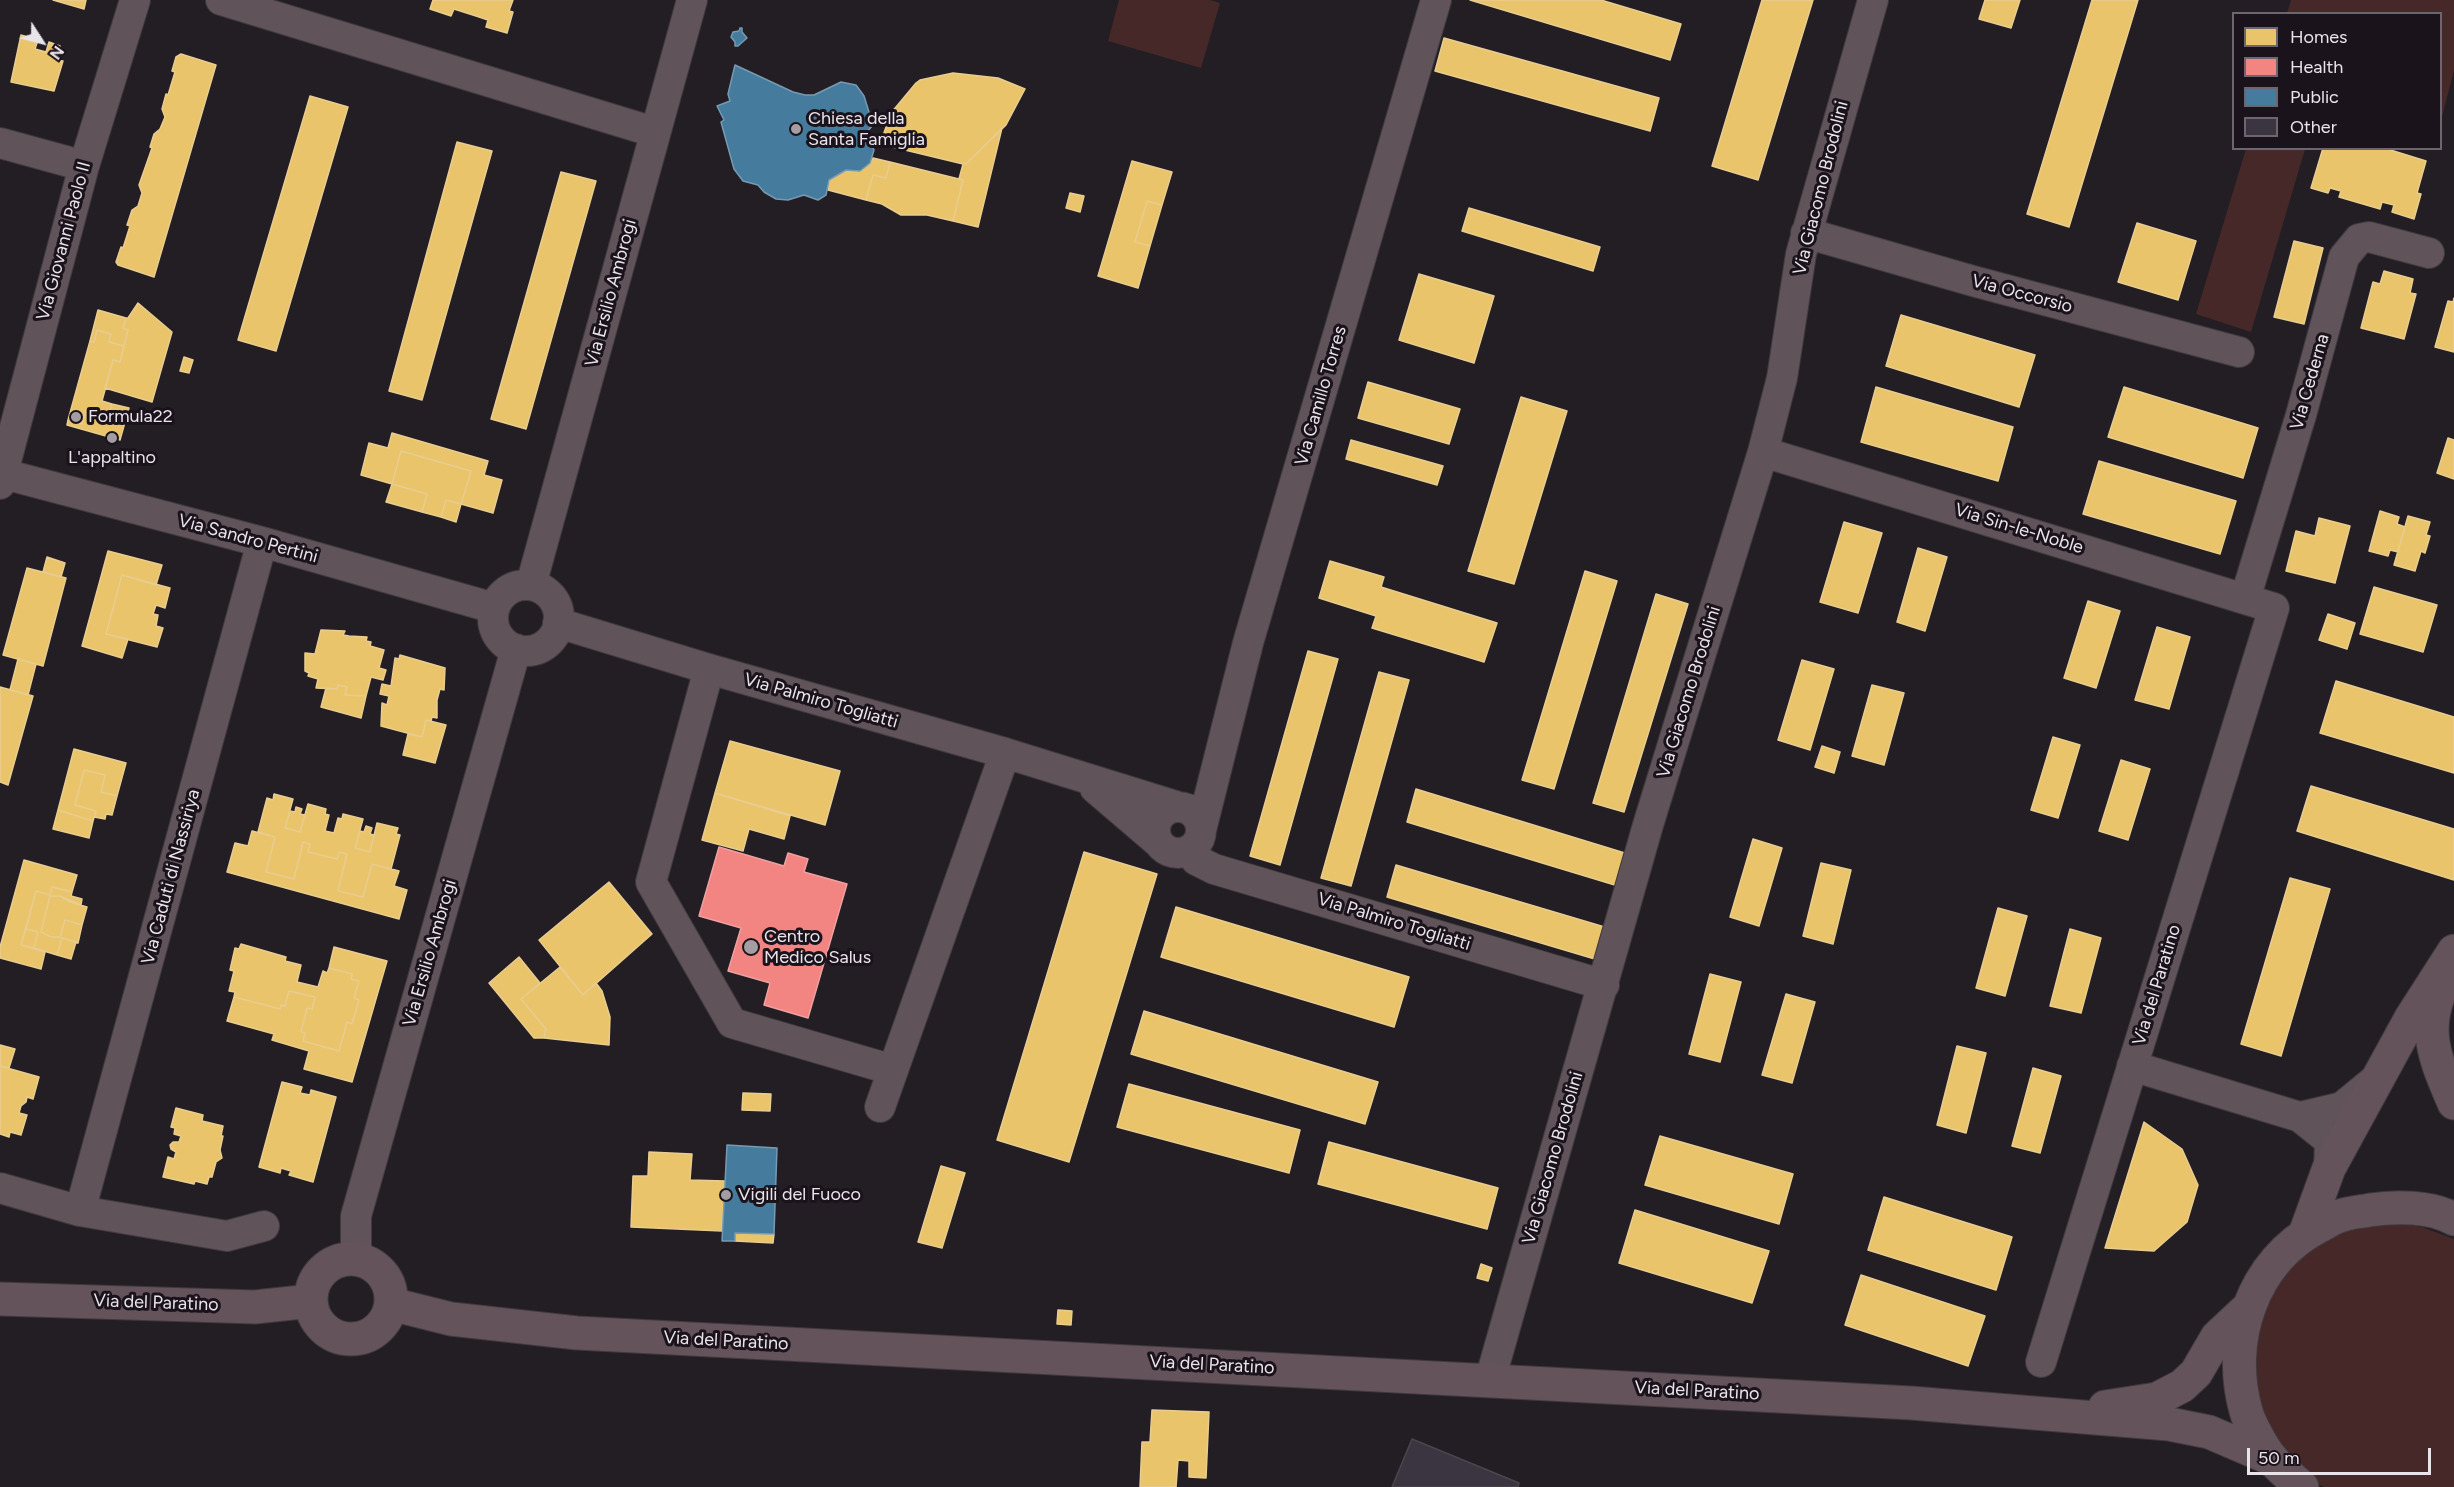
<!DOCTYPE html>
<style>
body{margin:0}
#map{position:relative;width:2454px;height:1487px;overflow:hidden;background:#231e23;font-family:Figtree,sans-serif}
canvas{display:block}
.legend{position:absolute;left:2232px;top:12px;width:210px;height:138px;box-sizing:border-box;background:#1b131b;border:2px solid #6d666e;margin:0;padding:8px 10px;list-style:none;font-size:18px;color:#e9e3ea}
.legend li{display:flex;align-items:center;gap:12px;height:30px}
.legend b{width:30px;border:2px solid #6d666e}
.north{position:absolute;left:12px;top:12px;width:60px;height:60px;-webkit-text-stroke:4px #1b131b;paint-order:stroke;rotate:126deg;font-size:16px;font-weight:700;line-height:24px;text-align:center;color:#e9e3ea}
.north::after{content:'';display:block;margin:auto;width:21px;height:27px;background:#e9e3ea;clip-path:polygon(50% 0,100% 100%,50% 72%,0 100%)}
.scale{position:absolute;left:2247px;top:1448px;width:184px;height:27px;box-sizing:border-box;border:3px solid #e9e3ea;border-top:0;padding-left:8px;font-size:18px;line-height:21px;white-space:nowrap;color:#e9e3ea;-webkit-text-stroke:4px #1b131b;paint-order:stroke}
</style>
<div id="map">
<canvas width="2454" height="1487"></canvas>
<ul class="legend">
<li><b style="height:16px;background:#e9c46a"></b>Homes</li>
<li><b style="height:16px;background:#f28482"></b>Health</li>
<li><b style="height:16px;background:#457b9d"></b>Public</li>
<li><b style="height:16px;background:#3a3540"></b>Other</li>
</ul>
<div class="north">N</div>
<div class="scale">50 m</div>
</div>
<script>
const ctx = document.querySelector('canvas').getContext('2d');
ctx.lineJoin = 'round';
function fillPath(path, color) {
  ctx.fillStyle = color;
  ctx.fill(path, 'evenodd');
}
function stroke(path, color, width, dash) {
  ctx.strokeStyle = color;
  ctx.lineWidth = width;
  ctx.lineCap = dash ? 'butt' : 'round';
  ctx.setLineDash(dash || []);
  ctx.stroke(path);
}
function label(font, color, halo, rows, align = 'center') {
  ctx.font = font + ' Figtree,sans-serif';
  ctx.lineWidth = 6;
  ctx.setLineDash([]);
  ctx.textBaseline = 'middle';
  ctx.strokeStyle = halo;
  ctx.fillStyle = color;
  for (const [text, x, y, turn = 0] of rows) {
    ctx.save();
    ctx.translate(x, y);
    ctx.rotate((+turn || 0) * Math.PI / 180);
    ctx.textAlign = isNaN(turn) ? turn : align;
    if (halo) ctx.strokeText(text, 0, 0);
    ctx.fillText(text, 0, 0);
    ctx.restore();
  }
}
fillPath(new Path2D(`
 M 1119,0 L 1210,0 L 1220,3 L 1201,68 L 1108,41 Z
 M 2291,0 L 2454,0 L 2454,70 L 2441,121 L 2440,14 L 2287,13 Z
 M 2246,149 L 2305,149 L 2251,332 L 2196,314 Z
 M 2400,1223 L 2422,1227 L 2454,1239 L 2454,1487 L 2324,1487 L 2314,1482 L 2280,1451 L 2252,1388 L 2256,1320 L 2294,1262 L 2332,1236 L 2354,1228 Z`), '#462828');
const homes = new Path2D(`
 M 53,0 L 86,0 L 84,9 Z
 M 433,0 L 513,0 L 509,11 L 513,12 L 507,33 L 486,27 L 488,20 L 476,16 L 454,9 L 451,16 L 430,9 Z
 M 1470,0 L 1601,0 L 1681,24 L 1670,60 Z
 M 1762,0 L 1813,0 L 1758,180 L 1712,166 Z
 M 1985,0 L 2020,0 L 2011,28 L 1979,19 Z
 M 2092,0 L 2138,0 L 2069,227 L 2027,214 Z
 M 21,35 L 38,40 L 35,49 L 46,52 L 49,42 L 60,46 L 56,60 L 63,61 L 54,91 L 11,82 Z
 M 1444,38 L 1659,98 L 1650,131 L 1435,71 Z
 M 181,54 L 216,65 L 154,277 L 118,265 L 116,262 L 121,247 L 123,248 L 130,226 L 127,225 L 132,210 L 138,206 L 142,193 L 139,185 L 152,148 L 150,147 L 154,134 L 160,129 L 165,117 L 162,109 L 166,94 L 168,95 L 175,72 L 172,71 L 176,57 Z
 M 953,73 L 998,78 L 1025,89 L 1006,125 L 967,163 L 963,164 L 880,144 L 891,113 L 916,83 L 920,80 Z
 M 310,96 L 348,107 L 276,351 L 238,340 Z
 M 1002,128 L 978,227 L 953,221 L 963,180 L 959,179 L 963,164 L 967,163 Z
 M 457,142 L 492,151 L 422,400 L 389,391 Z
 M 2323,148 L 2384,148 L 2426,161 L 2417,193 L 2421,194 L 2414,219 L 2392,212 L 2394,205 L 2382,202 L 2380,209 L 2339,197 L 2341,191 L 2330,188 L 2328,193 L 2311,188 Z
 M 873,158 L 890,162 L 886,178 L 873,175 L 866,200 L 828,190 L 829,180 L 846,170 L 860,171 L 870,163 Z
 M 1132,161 L 1172,172 L 1162,205 L 1147,201 L 1135,242 L 1150,246 L 1138,288 L 1098,276 Z
 M 890,162 L 963,180 L 953,221 L 927,215 L 901,215 L 882,204 L 866,200 L 873,175 L 886,178 Z
 M 561,172 L 596,181 L 526,429 L 491,419 Z
 M 1070,193 L 1084,196 L 1080,212 L 1066,208 Z
 M 1147,201 L 1162,205 L 1150,246 L 1135,242 Z
 M 1469,208 L 1600,247 L 1593,271 L 1462,231 Z
 M 2137,223 L 2196,241 L 2178,300 L 2118,282 Z
 M 2294,241 L 2323,248 L 2304,324 L 2274,317 Z
 M 2384,271 L 2413,279 L 2410,293 L 2416,294 L 2404,339 L 2361,328 L 2373,282 L 2380,284 Z
 M 1419,274 L 1494,296 L 1474,363 L 1399,340 Z
 M 2454,298 L 2454,352 L 2435,347 L 2448,301 L 2453,302 Z
 M 138,303 L 172,332 L 152,402 L 105,388 L 113,360 L 120,362 L 128,330 L 123,328 L 126,318 L 128,318 Z
 M 98,310 L 126,318 L 123,328 L 128,330 L 124,346 L 109,342 L 111,334 L 97,330 L 94,342 L 90,341 Z
 M 1901,315 L 2035,355 L 2019,407 L 1886,366 Z
 M 97,330 L 111,334 L 109,342 L 124,346 L 120,362 L 113,360 L 102,401 L 112,404 L 109,415 L 86,409 L 82,424 L 68,420 L 90,341 L 94,342 Z
 M 184,357 L 193,360 L 189,373 L 180,371 Z
 M 1368,382 L 1460,409 L 1449,444 L 1358,418 Z
 M 1876,387 L 2013,427 L 1998,481 L 1861,442 Z
 M 2124,387 L 2258,428 L 2243,478 L 2108,437 Z
 M 1521,397 L 1567,411 L 1514,584 L 1468,571 Z
 M 112,404 L 129,408 L 120,440 L 67,425 L 68,420 L 82,424 L 86,409 L 109,415 Z
 M 392,433 L 488,461 L 484,475 L 502,480 L 493,513 L 461,504 L 471,471 L 401,451 L 392,484 L 361,475 L 369,443 L 388,448 Z
 M 2448,438 L 2454,440 L 2454,479 L 2437,473 Z
 M 1351,440 L 1443,466 L 1437,485 L 1346,459 Z
 M 401,451 L 471,471 L 461,504 L 446,500 L 441,517 L 422,512 L 427,494 L 392,484 Z
 M 2099,461 L 2236,501 L 2220,554 L 2083,514 Z
 M 392,484 L 427,494 L 422,512 L 386,502 Z
 M 446,500 L 461,504 L 456,522 L 441,517 Z
 M 2380,511 L 2399,517 L 2397,524 L 2405,527 L 2398,552 L 2390,550 L 2388,556 L 2369,551 Z
 M 2408,516 L 2430,522 L 2426,535 L 2430,536 L 2425,553 L 2421,551 L 2415,571 L 2394,565 Z
 M 2319,518 L 2350,526 L 2335,583 L 2286,571 L 2296,531 L 2315,536 Z
 M 1844,522 L 1882,533 L 1858,613 L 1820,602 Z
 M 1918,548 L 1947,557 L 1925,631 L 1897,622 Z
 M 108,551 L 162,565 L 156,585 L 122,575 L 106,634 L 128,639 L 122,658 L 82,646 Z
 M 47,557 L 65,563 L 61,577 L 43,572 Z
 M 1330,561 L 1384,577 L 1381,587 L 1497,623 L 1484,662 L 1372,628 L 1376,616 L 1319,598 Z
 M 27,568 L 66,578 L 43,666 L 3,655 Z
 M 1585,571 L 1617,581 L 1554,789 L 1522,780 Z
 M 122,575 L 170,588 L 165,608 L 156,605 L 153,614 L 158,615 L 156,626 L 163,628 L 157,647 L 106,634 Z
 M 2374,587 L 2437,605 L 2423,652 L 2360,634 Z
 M 1656,594 L 1688,604 L 1624,812 L 1593,803 Z
 M 2088,601 L 2120,611 L 2096,688 L 2064,678 Z
 M 2328,614 L 2355,623 L 2347,649 L 2319,640 Z
 M 2157,627 L 2190,637 L 2169,709 L 2135,700 Z
 M 321,630 L 345,631 L 343,635 L 349,636 L 367,637 L 366,641 L 371,642 L 370,646 L 384,650 L 379,668 L 386,670 L 383,680 L 371,677 L 366,696 L 345,695 L 347,687 L 338,685 L 337,689 L 316,688 L 318,679 L 308,676 L 309,673 L 305,671 L 305,653 L 315,654 Z
 M 1308,651 L 1338,659 L 1280,865 L 1250,856 Z
 M 400,655 L 445,668 L 444,690 L 440,689 L 437,700 L 437,718 L 432,717 L 431,721 L 426,720 L 422,737 L 381,726 L 382,703 L 387,705 L 389,696 L 380,694 L 382,684 L 391,686 L 395,658 L 399,659 Z
 M 18,659 L 36,664 L 28,695 L 10,690 Z
 M 1802,660 L 1834,669 L 1810,750 L 1778,740 Z
 M 1379,672 L 1409,680 L 1351,886 L 1321,878 Z
 M 2336,681 L 2454,717 L 2454,773 L 2320,733 Z
 M 338,685 L 347,687 L 345,695 L 366,696 L 361,718 L 321,707 L 326,688 L 337,689 Z
 M 1872,685 L 1904,693 L 1884,765 L 1852,756 Z
 M 0,687 L 33,696 L 8,785 L 0,782 Z
 M 426,720 L 446,725 L 435,763 L 403,755 L 408,734 L 422,737 Z
 M 2053,737 L 2080,745 L 2058,818 L 2031,810 Z
 M 730,741 L 840,771 L 825,825 L 715,793 Z
 M 1822,746 L 1840,752 L 1834,773 L 1815,767 Z
 M 74,749 L 126,763 L 117,796 L 101,792 L 105,775 L 84,770 L 75,805 L 96,811 L 93,821 L 58,810 Z
 M 2121,760 L 2150,769 L 2128,840 L 2099,831 Z
 M 84,770 L 105,775 L 101,792 L 117,796 L 112,815 L 106,814 L 105,819 L 94,817 L 96,811 L 75,805 Z
 M 2311,786 L 2454,829 L 2454,880 L 2297,831 Z
 M 1416,789 L 1628,854 L 1618,886 L 1407,822 Z
 M 715,793 L 790,816 L 784,839 L 749,829 L 743,851 L 702,840 Z
 M 274,794 L 293,799 L 285,828 L 300,832 L 308,804 L 326,809 L 325,814 L 329,815 L 325,831 L 334,833 L 338,818 L 342,819 L 343,814 L 363,819 L 355,848 L 370,852 L 377,823 L 398,828 L 396,834 L 400,835 L 391,869 L 372,864 L 363,897 L 338,891 L 347,854 L 339,852 L 337,859 L 308,852 L 310,844 L 303,842 L 294,879 L 266,872 L 275,837 L 258,832 L 267,798 L 273,800 Z
 M 296,807 L 302,809 L 300,814 L 305,815 L 300,832 L 285,828 L 290,811 L 295,812 Z
 M 58,810 L 93,821 L 89,838 L 53,829 Z
 M 366,826 L 372,828 L 370,834 L 374,835 L 370,852 L 355,848 L 360,831 L 364,832 Z
 M 252,831 L 275,837 L 266,872 L 294,879 L 303,842 L 310,844 L 308,852 L 337,859 L 339,852 L 347,854 L 338,891 L 363,897 L 372,864 L 399,871 L 394,886 L 407,890 L 399,919 L 227,872 L 235,843 L 248,846 Z
 M 1753,839 L 1782,848 L 1759,926 L 1730,917 Z
 M 1084,852 L 1157,874 L 1069,1162 L 997,1140 Z
 M 24,860 L 77,875 L 72,892 L 52,887 L 50,895 L 36,891 L 21,945 L 45,952 L 41,969 L 0,958 L 0,947 Z
 M 1821,863 L 1851,870 L 1833,944 L 1803,936 Z
 M 1396,865 L 1608,928 L 1598,960 L 1387,897 Z
 M 2290,878 L 2330,889 L 2281,1056 L 2241,1044 Z
 M 609,882 L 652,934 L 583,995 L 539,940 Z
 M 52,887 L 72,892 L 71,896 L 82,899 L 81,905 L 60,896 L 50,896 L 41,932 L 51,937 L 60,937 L 65,920 L 82,925 L 78,943 L 62,938 L 57,955 L 34,948 L 38,932 L 26,929 L 36,891 L 50,895 Z
 M 50,896 L 60,896 L 70,902 L 87,907 L 82,925 L 65,920 L 60,937 L 51,937 L 41,932 Z
 M 1176,907 L 1409,977 L 1394,1027 L 1161,957 Z
 M 1998,908 L 2027,916 L 2005,996 L 1976,988 Z
 M 26,929 L 38,932 L 34,948 L 21,945 Z
 M 2070,929 L 2101,938 L 2081,1013 L 2050,1006 Z
 M 62,938 L 76,942 L 71,959 L 57,955 Z
 M 241,944 L 286,957 L 285,961 L 301,965 L 297,982 L 318,987 L 323,971 L 327,973 L 329,968 L 352,974 L 351,979 L 359,981 L 354,998 L 359,1000 L 352,1024 L 347,1022 L 339,1051 L 303,1041 L 305,1033 L 301,1032 L 307,1008 L 312,1009 L 315,997 L 289,991 L 285,1006 L 281,1005 L 280,1009 L 234,997 L 235,992 L 229,991 L 234,971 L 230,970 L 235,948 L 239,949 Z
 M 334,947 L 387,961 L 352,1082 L 304,1069 L 309,1051 L 272,1040 L 274,1034 L 227,1021 L 234,997 L 280,1009 L 281,1005 L 285,1006 L 289,991 L 315,997 L 312,1009 L 307,1008 L 301,1032 L 305,1033 L 303,1041 L 339,1051 L 347,1022 L 352,1024 L 359,1000 L 354,998 L 359,981 L 351,979 L 352,974 L 329,968 Z
 M 519,957 L 540,983 L 521,999 L 546,1029 L 544,1038 L 534,1038 L 489,983 Z
 M 560,967 L 583,995 L 596,983 L 602,991 L 610,1017 L 609,1045 L 544,1038 L 546,1029 L 521,999 Z
 M 1710,974 L 1741,982 L 1720,1062 L 1689,1054 Z
 M 1786,994 L 1815,1002 L 1792,1083 L 1762,1075 Z
 M 1144,1011 L 1378,1082 L 1365,1124 L 1131,1054 Z
 M 0,1045 L 15,1049 L 9,1068 L 0,1066 Z
 M 1957,1046 L 1986,1053 L 1966,1133 L 1937,1125 Z
 M 0,1066 L 39,1077 L 33,1099 L 27,1097 L 26,1102 L 21,1106 L 19,1113 L 27,1115 L 21,1135 L 10,1132 L 9,1137 L 0,1134 Z
 M 2033,1068 L 2061,1076 L 2040,1153 L 2012,1146 Z
 M 282,1082 L 302,1087 L 300,1093 L 310,1095 L 311,1090 L 336,1097 L 313,1182 L 289,1175 L 291,1171 L 281,1168 L 280,1173 L 259,1167 Z
 M 1129,1084 L 1300,1130 L 1289,1173 L 1117,1127 Z
 M 743,1093 L 771,1094 L 770,1111 L 742,1110 Z
 M 176,1108 L 203,1115 L 202,1121 L 223,1126 L 221,1136 L 223,1136 L 220,1150 L 222,1158 L 216,1162 L 212,1177 L 209,1177 L 207,1184 L 195,1181 L 194,1184 L 163,1177 L 168,1157 L 174,1159 L 176,1152 L 171,1149 L 170,1145 L 173,1142 L 179,1142 L 181,1136 L 174,1134 L 175,1128 L 171,1127 Z
 M 2144,1122 L 2182,1149 L 2198,1185 L 2187,1222 L 2154,1251 L 2105,1248 Z
 M 1660,1136 L 1793,1174 L 1779,1224 L 1645,1185 Z
 M 1329,1142 L 1498,1188 L 1487,1229 L 1318,1184 Z
 M 649,1152 L 692,1154 L 690,1180 L 725,1181 L 722,1231 L 631,1227 L 633,1176 L 648,1176 Z
 M 941,1166 L 965,1173 L 942,1248 L 918,1242 Z
 M 1884,1197 L 2012,1237 L 1996,1290 L 1868,1250 Z
 M 1635,1210 L 1769,1251 L 1752,1303 L 1619,1263 Z
 M 735,1233 L 774,1234 L 773,1243 L 735,1241 Z
 M 1481,1264 L 1492,1268 L 1488,1281 L 1477,1278 Z
 M 1861,1275 L 1985,1316 L 1968,1366 L 1845,1325 Z
 M 1058,1310 L 1072,1311 L 1071,1325 L 1057,1324 Z
 M 1152,1410 L 1209,1412 L 1206,1478 L 1189,1477 L 1189,1461 L 1178,1460 L 1176,1487 L 1140,1487 L 1142,1442 L 1150,1442 Z`);
fillPath(homes, '#e9c46a');
stroke(homes, '#e9cd90', 1.5);
const health = new Path2D(`
 M 719,847 L 784,866 L 788,853 L 808,859 L 804,872 L 847,884 L 808,1018 L 764,1005 L 770,983 L 728,971 L 741,928 L 699,916 Z`);
fillPath(health, '#f28482');
stroke(health, '#efa0a1', 1.5);
const public = new Path2D(`
 M 740,28 L 742,28 L 742,32 L 747,38 L 738,46 L 735,46 L 735,42 L 731,37 L 733,32 L 739,31 Z
 M 735,65 L 793,92 L 805,95 L 814,95 L 841,82 L 856,85 L 864,96 L 873,125 L 866,133 L 874,150 L 870,163 L 860,171 L 846,170 L 829,180 L 826,195 L 818,200 L 804,195 L 788,200 L 776,199 L 764,192 L 758,185 L 743,181 L 734,169 L 721,122 L 724,120 L 717,106 L 730,101 L 728,94 Z
 M 727,1145 L 777,1148 L 774,1234 L 735,1233 L 735,1241 L 722,1241 Z`);
fillPath(public, '#457b9d');
stroke(public, '#769ab4', 1.5);
const building = new Path2D(`
 M 1412,1439 L 1519,1483 L 1518,1487 L 1392,1487 Z`);
fillPath(building, '#3a3540');
stroke(building, '#4a464c', 1.5);
const minor = new Path2D(`
 M 221,0 L 654,132
 M 0,143 L 84,166
 M 1806,233 L 1973,281 L 2239,352
 M 1763,452 L 2274,608 L 2041,1362
 M 0,473 L 262,542 L 494,608
 M 0,484 L 84,166 L 135,0
 M 531,585 L 692,0
 M493 618a33 33 0 1 1 66 0a33 33 0 1 1-66 0Z
 M 2245,599 L 2301,415 L 2344,257 L 2359,239 L 2369,237 L 2429,253
 M 558,623 L 709,669 L 1005,753 L 1176,806
 M 709,669 L 651,882 L 732,1023 L 893,1070
 M 1095,788 L 1157,841
 M1155 830a23 23 0 1 1 46 0a23 23 0 1 1-46 0Z
 M 1201,830 L 1248,643 L 1436,0
 M 1190,850 L 1196,860 L 1214,869 L 1604,985
 M 2132,1066 L 2300,1117 L 2330,1141 L 2329,1168
 M 880,1107 L 1005,753
 M 2300,1117 L 2342,1107 L 2376,1079
 M 0,1188 L 80,1211 L 227,1236 L 264,1226
 M 80,1211 L 262,542
 M 356,1259 L 356,1216 L 516,649
 M 1490,1380 L 1648,825 L 1763,452 L 1782,378 L 1801,254 L 1873,0`);
const major = new Path2D(`
 M 2443,985 C 2421,1030 2436,1061 2454,1103
 M 2305,1234 L 2329,1168 L 2411,1018 L 2454,951
 M311 1299a40 40 0 1 1 80 0a40 40 0 1 1-80 0Z
 M 0,1299 L 255,1307 L 311,1301
 M 391,1304 L 451,1319 L 577,1333 L 1911,1403 L 2169,1424 L 2209,1432 L 2272,1459
 M 2105,1407 L 2157,1399 L 2182,1386 L 2196,1373 L 2217,1337 L 2248,1308
 M 2302,1487 C 2292,1478 2280,1469 2272,1459 C 2264,1450 2249,1423 2246,1411 C 2226,1341 2252,1262 2318,1227 C 2326,1223 2334,1217 2343,1215 C 2351,1212 2361,1212 2370,1210 C 2395,1206 2431,1206 2454,1219`);
stroke(minor, '#3e3a3e', 32);
stroke(major, '#3e3a3e', 35);
stroke(minor, '#605359', 30);
stroke(major, '#64535a', 33);
for (const [x, y, r, color] of [
 [796,129,6,"#a49ea4"],
 [76,417,6,"#a49ea4"],
 [112,438,6,"#a49ea4"],
 [751,947,8,"#a49ea4"],
 [726,1195,6,"#a49ea4"]
]) {
  const dot = new Path2D();
  dot.arc(x, y, r, 0, 2 * Math.PI);
  ctx.fillStyle = color;
  ctx.fill(dot);
  stroke(dot, '#1b131b', 2);
}
label('18px', '#e9e3ea', '#1b131b', [
 ["Chiesa della",808,119],
 ["Santa Famiglia",808,140],
 ["Formula22",88,417],
 ["L'appaltino",112,458,"center"],
 ["Centro",764,937],
 ["Medico Salus",764,958],
 ["Vigili del Fuoco",738,1195]
], 'left');
label('18px', '#e9e3ea', '#1b131b', [
 ["Via Giacomo Brodolini",1821,188,-76],
 ["Via Giovanni Paolo II",64,241,-75],
 ["Via Ersilio Ambrogi",611,293,-75],
 ["Via Occorsio",2022,294,15],
 ["Via Cederna",2310,382,-74],
 ["Via Camillo Torres",1321,396,-74],
 ["Via Sin-le-Noble",2019,529,17],
 ["Via Sandro Pertini",248,539,15],
 ["Via Giacomo Brodolini",1689,692,-73],
 ["Via Palmiro Togliatti",821,701,16],
 ["Via Caduti di Nassiriya",171,877,-75],
 ["Via Palmiro Togliatti",1394,922,17],
 ["Via Ersilio Ambrogi",430,953,-74],
 ["Via del Paratino",2157,985,-73],
 ["Via Giacomo Brodolini",1553,1158,-74],
 ["Via del Paratino",156,1303,2],
 ["Via del Paratino",726,1341,3],
 ["Via del Paratino",1212,1365,3],
 ["Via del Paratino",1697,1391,3]
]);
</script>
